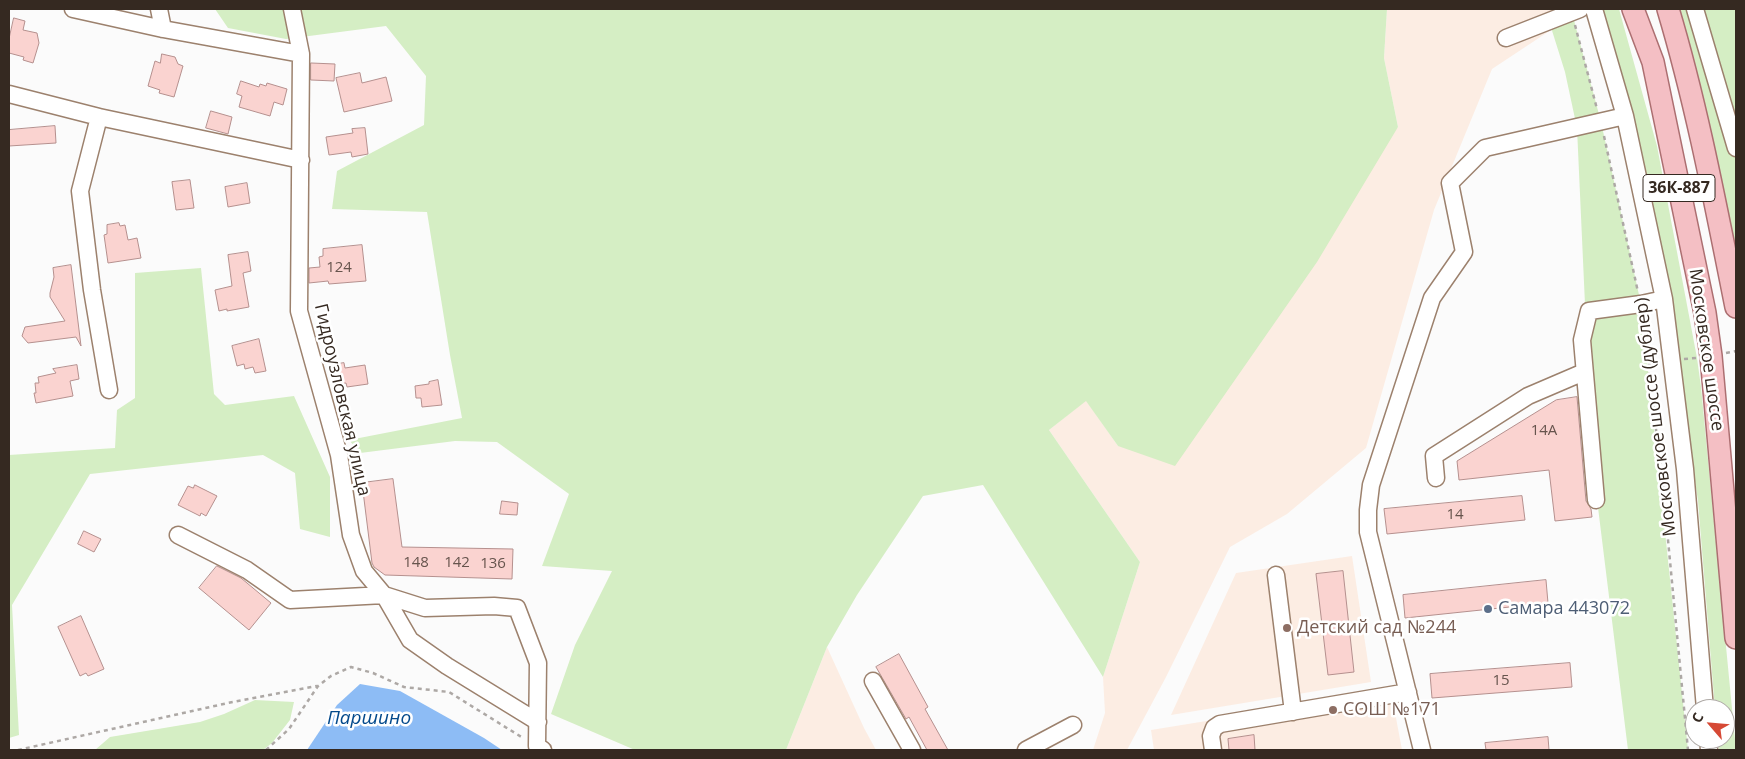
<!DOCTYPE html>
<meta charset="utf-8">
<style>
body{margin:0}
#map{position:relative;width:1745px;height:759px;overflow:hidden;background:#fbfbfb;font-family:"Open Sans",sans-serif}
canvas{display:block}
.frame{position:absolute;inset:0;border:10px solid #352921;pointer-events:none}
.north{position:absolute;left:1685px;top:699px;width:50px;height:50px;box-sizing:border-box;background:#fff;border:1px solid #aea9a6;border-radius:50%;rotate:297deg;font-size:14px;font-weight:700;line-height:20px;text-align:center;color:#352921}
.north::after{content:'';display:block;margin:auto;width:18px;height:22px;background:#d64935;clip-path:polygon(50% 0,100% 100%,50% 72%,0 100%)}
</style>
<div id="map">
<canvas width="1745" height="759"></canvas>
<div class="frame"></div>
<div class="north">С</div>
</div>
<script>
const ctx = document.querySelector('canvas').getContext('2d');
ctx.lineJoin = 'round';
function fillPath(path, color) {
  ctx.fillStyle = color;
  ctx.fill(path, 'evenodd');
}
function stroke(path, color, width, dash) {
  ctx.strokeStyle = color;
  ctx.lineWidth = width;
  ctx.lineCap = dash ? 'butt' : 'round';
  ctx.setLineDash(dash || []);
  ctx.stroke(path);
}
function label(font, color, halo, rows, align = 'center') {
  ctx.font = font + ' "Open Sans",sans-serif';
  ctx.lineWidth = 5;
  ctx.setLineDash([]);
  ctx.textBaseline = 'middle';
  ctx.strokeStyle = halo;
  ctx.fillStyle = color;
  for (const [text, x, y, turn = 0] of rows) {
    ctx.save();
    ctx.translate(x, y);
    ctx.rotate((+turn || 0) * Math.PI / 180);
    ctx.textAlign = isNaN(turn) ? turn : align;
    if (halo) ctx.strokeText(text, 0, 0);
    ctx.fillText(text, 0, 0);
    ctx.restore();
  }
}
fillPath(new Path2D(`
 M 1387,9 L 1558,9 L 1557,26 L 1492,69 L 1434,210 L 1366,448 L 1287,514 L 1230,547 L 1166,677 L 1127,750 L 1093,750 L 1105,713 L 1103,677 L 1140,562 L 1049,430 L 1086,400 L 1118,446 L 1398,127 L 1384,58 Z
 M 1352,556 L 1371,682 L 1171,715 L 1236,573 Z
 M 827,647 L 864,728 L 876,750 L 786,750 Z
 M 1391,691 L 1402,750 L 1154,750 L 1151,730 Z`), '#fcede3');
fillPath(new Path2D(`
 M 215,9 L 1387,9 L 1384,58 L 1398,127 L 1317,262 L 1175,466 L 1118,446 L 1086,401 L 1049,430 L 1140,562 L 1103,677 L 983,485 L 923,496 L 857,595 L 827,647 L 786,750 L 635,750 L 551,714 L 575,645 L 612,571 L 542,566 L 569,494 L 497,442 L 455,441 L 360,453 L 349,440 L 462,418 L 450,355 L 427,212 L 332,209 L 337,171 L 424,125 L 426,76 L 386,26 L 286,39 L 228,28 Z
 M 1552,9 L 1571,9 L 1601,122 L 1641,304 L 1688,750 L 1628,750 L 1592,459 L 1577,128 L 1565,72 L 1549,21 Z
 M 1601,9 L 1619,9 L 1657,146 L 1697,358 L 1701,387 L 1736,750 L 1719,750 L 1718,739 L 1725,739 L 1725,709 L 1715,709 L 1698,501 L 1670,316 Z
 M 1661,9 L 1736,9 L 1736,307 Z
 M 201,268 L 214,394 L 225,405 L 294,396 L 330,477 L 330,537 L 300,529 L 295,473 L 263,455 L 90,474 L 12,605 L 19,735 L 9,738 L 9,455 L 115,448 L 117,410 L 135,398 L 135,273 Z
 M 255,700 L 294,702 L 290,720 L 272,743 L 263,750 L 95,750 L 110,737 L 200,722 L 224,714 Z`), '#d5eec4');
fillPath(new Path2D(`
 M 360,684 L 400,691 L 484,738 L 502,750 L 307,750 L 337,705 Z`), '#8dbcf5');
const building = new Path2D(`
 M 14,18 L 25,21 L 23,30 L 37,33 L 39,43 L 33,63 L 23,60 L 24,57 L 9,53 L 9,39 Z
 M 162,54 L 175,57 L 178,64 L 183,66 L 174,97 L 159,93 L 160,90 L 148,86 L 155,61 L 160,63 Z
 M 311,63 L 335,64 L 334,81 L 311,80 Z
 M 360,73 L 362,83 L 386,77 L 392,101 L 344,112 L 336,78 Z
 M 241,81 L 259,87 L 260,84 L 266,86 L 267,83 L 287,89 L 283,105 L 274,102 L 270,116 L 239,107 L 242,96 L 237,94 Z
 M 211,111 L 232,117 L 228,134 L 206,128 Z
 M 55,126 L 56,143 L 9,146 L 9,130 Z
 M 365,128 L 368,154 L 352,157 L 351,152 L 329,155 L 326,137 L 353,133 L 352,129 Z
 M 190,180 L 194,208 L 176,210 L 172,182 Z
 M 247,183 L 250,203 L 228,207 L 225,187 Z
 M 119,223 L 120,226 L 125,225 L 128,240 L 137,238 L 141,258 L 108,263 L 104,235 L 107,234 L 107,225 Z
 M 362,245 L 366,281 L 329,284 L 328,281 L 309,283 L 309,268 L 320,267 L 319,257 L 323,256 L 323,249 Z
 M 248,252 L 251,271 L 243,273 L 249,307 L 227,311 L 227,309 L 219,311 L 215,290 L 232,286 L 228,255 Z
 M 71,265 L 81,346 L 76,337 L 28,343 L 22,336 L 25,327 L 65,321 L 50,297 L 50,293 L 54,277 L 53,268 Z
 M 259,339 L 266,371 L 255,373 L 253,367 L 245,369 L 244,364 L 237,366 L 232,346 Z
 M 344,363 L 345,368 L 365,365 L 368,384 L 347,387 L 346,383 L 335,385 L 332,365 Z
 M 77,365 L 79,379 L 70,381 L 73,396 L 36,403 L 34,393 L 36,393 L 35,383 L 39,383 L 38,377 L 56,373 L 53,369 Z
 M 438,380 L 442,405 L 422,407 L 421,398 L 416,398 L 415,386 L 429,384 L 429,382 Z
 M 1577,397 L 1586,501 L 1591,509 L 1592,517 L 1555,521 L 1549,470 L 1459,480 L 1457,461 L 1556,400 Z
 M 393,479 L 402,547 L 513,549 L 512,579 L 385,575 L 374,567 L 372,563 L 362,483 Z
 M 195,485 L 217,496 L 206,516 L 201,513 L 200,516 L 178,505 L 188,486 L 193,488 Z
 M 1522,496 L 1525,520 L 1387,534 L 1384,509 Z
 M 502,501 L 518,503 L 517,515 L 500,514 Z
 M 84,531 L 101,539 L 94,552 L 78,544 Z
 M 217,566 L 241,578 L 271,603 L 249,630 L 199,588 Z
 M 1343,571 L 1354,672 L 1328,675 L 1316,574 Z
 M 1546,580 L 1548,603 L 1405,618 L 1403,595 Z
 M 81,616 L 104,669 L 88,676 L 86,673 L 80,676 L 58,627 Z
 M 899,654 L 928,707 L 925,709 L 948,750 L 927,750 L 909,717 L 906,719 L 876,667 Z
 M 1570,663 L 1572,687 L 1432,698 L 1430,674 Z
 M 1254,735 L 1255,750 L 1229,750 L 1228,739 Z
 M 1548,737 L 1549,750 L 1486,750 L 1485,743 Z`);
fillPath(building, '#fad3d0');
stroke(building, '#b5908e', 1);
const minor = new Path2D(`
 M 73,9 L 163,29 L 301,54
 M 159,9 L 163,29
 M 292,9 L 301,54 L 299,311 L 339,455 L 351,535 L 364,571 L 384,595 L 410,640 L 447,666 L 538,722
 M 1594,9 L 1625,116 L 1664,299 L 1685,469 L 1705,709
 M 1695,9 L 1736,148
 M 1506,38 L 1580,9
 M 9,94 L 99,117 L 301,160
 M 99,117 L 80,191 L 92,290 L 109,390
 M 1436,478 L 1434,456 L 1528,396 L 1584,372
 M 1596,500 L 1582,340 L 1589,311 L 1641,304 L 1664,299
 M 178,535 L 247,570 L 290,600 L 384,595 L 425,608 L 494,606 L 517,608 L 538,663 L 537,746 L 543,750
 M 1276,575 L 1293,712
 M 873,681 L 912,750
 M 1708,739 L 1709,750
 M 1026,750 L 1073,725
 M 1213,750 L 1211,736 L 1214,728 L 1220,724 L 1408,692
 M 1422,750 L 1368,532 L 1368,510 L 1371,485 L 1432,298 L 1464,252 L 1450,183 L 1485,148 L 1625,116`);
const major = new Path2D(`
 M 1633,9 L 1653,62 L 1705,313 L 1711,356 L 1736,638
 M 1668,9 C 1697,106 1716,207 1736,307`);
stroke(minor, '#9c816d', 19);
stroke(major, '#ac6f71', 24);
stroke(new Path2D(`
 M 1575,25 L 1597,109
 M 1604,136 L 1638,292
 M 1642,317 L 1662,477 L 1688,750
 M 1726,353 L 1736,351
 M 1684,359 L 1696,358
 M 1648,365 L 1659,363
 M 18,750 L 228,703 L 317,686
 M 266,750 L 289,729 L 318,686 L 331,676 L 351,667 L 373,673 L 404,687 L 449,692 L 523,738`), '#ada8a5', 2.5, [4, 4]);
stroke(minor, '#fff', 16);
stroke(major, '#f4bfc4', 21);
for (const [x, y, r, color] of [
 [1488,609,5,"#5c6f8a"],
 [1287,628,5,"#8d6e63"],
 [1333,710,5,"#8d6e63"]
]) {
  const dot = new Path2D();
  dot.arc(x, y, r, 0, 2 * Math.PI);
  ctx.fillStyle = color;
  ctx.fill(dot);
  stroke(dot, '#fff', 2);
}
label('15px', '#66544d', null, [
 ["124",339,268],
 ["14А",1544,431],
 ["14",1455,515],
 ["148",416,563],
 ["142",457,563],
 ["136",493,564],
 ["15",1501,681]
]);
for (const [x, y, w] of [
 [1679,188,72]
]) {
  const box = new Path2D();
  box.roundRect(x - w / 2, y - 13.5, w, 27, 4);
  ctx.fillStyle = '#fff';
  ctx.fill(box);
  stroke(box, '#352921', 1);
}
label('bold 16px', '#352921', null, [
 ["36К-887",1679,188]
]);
label('18px', '#352921', '#fff', [
 ["Московское шоссе",1706,350,82],
 ["Гидроузловская улица",342,400,77],
 ["Московское шоссе (дублер)",1656,417,-97]
]);
label('18px', '#4e5e75', '#fff', [
 ["Самара 443072",1498,609]
], 'left');
label('18px', '#785e54', '#fff', [
 ["Детский сад №244",1297,628],
 ["СОШ №171",1343,710]
], 'left');
label('italic 19px', '#03498b', '#fff', [
 ["Паршино",369,719]
]);
</script>
